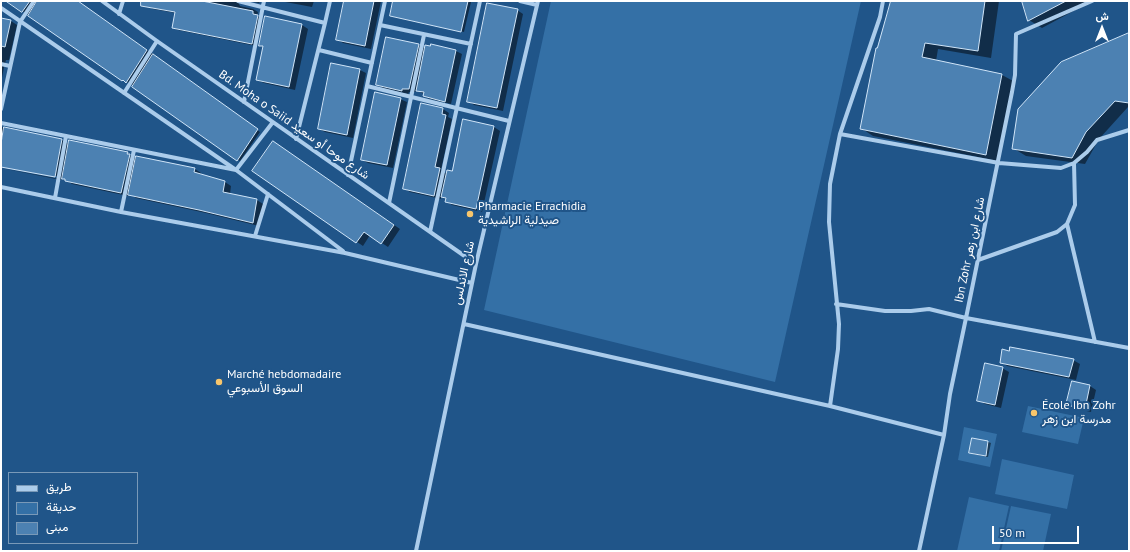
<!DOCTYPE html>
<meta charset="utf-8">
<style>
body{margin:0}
#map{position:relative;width:1130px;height:552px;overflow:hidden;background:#205589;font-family:"PT Sans",Vazirmatn,sans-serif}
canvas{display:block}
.frame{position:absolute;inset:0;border:2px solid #fff;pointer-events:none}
.legend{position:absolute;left:8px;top:472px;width:130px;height:72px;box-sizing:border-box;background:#205589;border:1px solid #7999b8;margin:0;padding:5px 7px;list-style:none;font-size:12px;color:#fff}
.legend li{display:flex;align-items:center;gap:8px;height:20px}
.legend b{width:20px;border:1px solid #7999b8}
.north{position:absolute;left:1082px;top:8px;width:40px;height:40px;-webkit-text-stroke:3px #205589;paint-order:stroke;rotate:0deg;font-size:11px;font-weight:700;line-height:16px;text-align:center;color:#fff}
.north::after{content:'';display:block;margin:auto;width:14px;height:18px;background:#fff;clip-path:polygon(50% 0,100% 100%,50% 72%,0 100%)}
.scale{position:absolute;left:992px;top:526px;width:87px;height:18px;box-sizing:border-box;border:2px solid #fff;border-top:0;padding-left:5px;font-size:12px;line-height:14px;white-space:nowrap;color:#fff;-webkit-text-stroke:3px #205589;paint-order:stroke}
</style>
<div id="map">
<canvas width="1130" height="552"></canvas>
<div class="frame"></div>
<ul class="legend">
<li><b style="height:5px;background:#abcceb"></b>طريق</li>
<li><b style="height:11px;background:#3470a6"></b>حديقة</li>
<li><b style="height:11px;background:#4c81b2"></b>مبنى</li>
</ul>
<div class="north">ش</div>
<div class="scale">50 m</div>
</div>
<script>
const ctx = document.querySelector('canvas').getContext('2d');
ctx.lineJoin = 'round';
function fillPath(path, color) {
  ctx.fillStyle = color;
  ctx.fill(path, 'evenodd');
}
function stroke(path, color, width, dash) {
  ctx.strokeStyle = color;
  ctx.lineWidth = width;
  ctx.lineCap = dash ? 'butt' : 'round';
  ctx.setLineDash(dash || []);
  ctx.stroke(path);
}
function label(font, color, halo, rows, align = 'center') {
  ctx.font = font + ' "PT Sans",Vazirmatn,sans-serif';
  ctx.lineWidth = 4;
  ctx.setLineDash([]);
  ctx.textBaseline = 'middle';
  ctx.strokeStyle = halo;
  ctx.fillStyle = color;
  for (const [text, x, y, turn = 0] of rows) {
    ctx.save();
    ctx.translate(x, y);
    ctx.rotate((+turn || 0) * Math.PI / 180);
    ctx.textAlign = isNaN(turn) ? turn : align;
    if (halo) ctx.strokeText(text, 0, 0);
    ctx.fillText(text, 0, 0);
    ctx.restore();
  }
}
fillPath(new Path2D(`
 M 551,1 L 861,1 L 775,382 L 484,310 Z
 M 1028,406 L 1084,418 L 1078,444 L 1022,432 Z
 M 964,427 L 997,434 L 990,467 L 958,460 Z
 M 1002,459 L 1074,475 L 1067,509 L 995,494 Z
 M 969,497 L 1009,506 L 999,551 L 957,551 Z
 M 1011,506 L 1051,514 L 1043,551 L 1001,551 Z`), '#3470a6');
fillPath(new Path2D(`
 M 8,1 L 77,1 L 153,54 L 260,132 L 240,161 L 134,86 L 123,80 Z
 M 149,1 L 240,1 L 239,4 L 240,6 L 253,9 L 258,12 L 257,16 L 262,19 L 256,46 L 178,30 L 173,28 L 176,13 L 153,9 L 148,6 Z
 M 249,1 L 260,1 L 259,3 Z
 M 280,1 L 314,1 L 312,7 Z
 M 345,1 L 381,1 L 371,49 L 343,43 L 337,39 Z
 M 394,1 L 469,1 L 471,2 L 464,32 L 394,17 Z
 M 892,1 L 999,1 L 991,58 L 938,49 L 936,61 L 1002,75 L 1015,82 L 998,161 L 873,136 L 861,128 Z
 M 1023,1 L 1092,1 L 1042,28 L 1029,20 Z
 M 517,10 L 523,14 L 503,111 L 474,105 L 468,101 Z
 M 1,19 L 11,21 L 17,25 L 9,60 L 6,60 L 4,67 L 1,83 Z
 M 302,25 L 308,29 L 295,90 L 264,83 L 257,80 L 264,47 L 260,45 Z
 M 1129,34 L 1129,107 L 1128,107 L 1099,139 L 1085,164 L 1026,156 L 1013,148 Z
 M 418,45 L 426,49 L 431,48 L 432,45 L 456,51 L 462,54 L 451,104 L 430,99 L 424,96 L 424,94 L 416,90 L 415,92 L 409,92 L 408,94 L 383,88 L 377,84 Z
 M 332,64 L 360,70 L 366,73 L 353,138 L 325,132 L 319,129 Z
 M 400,99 L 407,102 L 393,168 L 368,163 L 362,160 Z
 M 422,104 L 443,109 L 449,113 L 448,117 L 452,119 L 441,170 L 447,174 L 452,172 L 494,127 L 500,131 L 482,212 L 452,205 L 446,201 L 446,199 L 441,196 L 441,199 L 410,192 L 404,188 Z
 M 1,127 L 62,140 L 69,144 L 127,153 L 137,160 L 137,157 L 195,169 L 201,173 L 201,175 L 225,182 L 231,186 L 230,194 L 257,200 L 263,204 L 259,226 L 206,213 L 136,198 L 128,193 L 128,196 L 72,184 L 62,177 L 61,180 L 1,168 L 60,179 L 60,177 L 1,165 Z
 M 279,146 L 400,229 L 388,247 L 370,235 L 363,246 L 253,171 Z
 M 1073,360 L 1080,364 L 1076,380 L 1007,366 L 1001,362 Z
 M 1002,368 L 1009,372 L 1001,408 L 985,404 L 978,400 Z
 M 1090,386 L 1096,390 L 1091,412 L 1073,408 L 1067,404 Z
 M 973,439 L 988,442 L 991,443 L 988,457 L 973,454 L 970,453 Z`), '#0007');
const building = new Path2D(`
 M 6,1 L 30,1 L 22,12 Z
 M 37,1 L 78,1 L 147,50 L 126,83 L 123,80 L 122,81 L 28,16 Z
 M 141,1 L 202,1 L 253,11 L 253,14 L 258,15 L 252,44 L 172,28 L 175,12 L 141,6 Z
 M 344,1 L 374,1 L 365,46 L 336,40 Z
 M 393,1 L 468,1 L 461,32 L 390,16 Z
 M 891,1 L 985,1 L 978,51 L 925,43 L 922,57 L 1002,74 L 986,155 L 860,129 L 876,48 L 877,48 Z
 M 1022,1 L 1066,1 L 1028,21 Z
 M 487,3 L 518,9 L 497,108 L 467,102 Z
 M 265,16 L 302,24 L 289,87 L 256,80 L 263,46 L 259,46 Z
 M 1,18 L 11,20 L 5,47 L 1,46 Z
 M 1129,33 L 1129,103 L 1115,101 L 1086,132 L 1072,158 L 1012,149 L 1018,109 L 1061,62 Z
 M 386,37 L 419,44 L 409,89 L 402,89 L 402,91 L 376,85 Z
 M 431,44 L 456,50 L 445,102 L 423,96 L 424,92 L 416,91 L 425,45 L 430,46 Z
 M 153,54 L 258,129 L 237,161 L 132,87 Z
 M 331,63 L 360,69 L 347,135 L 318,129 Z
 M 375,92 L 401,98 L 387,165 L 361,160 Z
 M 421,103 L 443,108 L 442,114 L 446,115 L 435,167 L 440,168 L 434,196 L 403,189 Z
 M 463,119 L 494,126 L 476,209 L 445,202 L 446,198 L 441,197 L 447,170 L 452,171 Z
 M 4,127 L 62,139 L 55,177 L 1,167 L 1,144 Z
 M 69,140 L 128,152 L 127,154 L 130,154 L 121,193 L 65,181 L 65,179 L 62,179 Z
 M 273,141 L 394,225 L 381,244 L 364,232 L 356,243 L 252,171 Z
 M 136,156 L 195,168 L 194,172 L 225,181 L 223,192 L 257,199 L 253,223 L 199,210 L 128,195 Z
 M 1010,347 L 1074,359 L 1069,377 L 1000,363 L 1002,349 L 1009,351 Z
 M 985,363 L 1003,367 L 995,405 L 977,401 Z
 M 1072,381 L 1090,385 L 1085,409 L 1066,405 Z
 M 972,438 L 988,441 L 986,456 L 969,453 Z`);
fillPath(building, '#4c81b2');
stroke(building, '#d0e5f8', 1);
stroke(new Path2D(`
 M 102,1 L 157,41 L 476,264
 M 238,1 L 325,23
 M 520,1 L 537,5
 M 1,8 L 236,170 L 343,251
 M 119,14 L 123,1
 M 380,25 L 471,44
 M 319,50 L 372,63
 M 1,64 L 10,66
 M 367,86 L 509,121
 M 124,93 L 157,41
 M 244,102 L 264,1
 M 1,109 L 20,22 L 34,1
 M 1,123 L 236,170 L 273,122
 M 840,134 L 999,163 L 1061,168 L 1074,163 L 1087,152 L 1097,140 L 1129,130
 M 296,139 L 325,23 L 330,1
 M 348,175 L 385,1
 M 1,187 L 121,212 L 345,253 L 472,283
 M 55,198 L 66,136
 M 389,203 L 424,35
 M 121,212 L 134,150
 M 1067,224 L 1095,342
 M 430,232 L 480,1
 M 255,236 L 268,194
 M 978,260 L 1057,232 L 1067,224 L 1075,205 L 1074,163
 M 836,304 L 885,311 L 911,311 L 929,309 L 966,318 L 1129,348
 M 464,324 L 830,406 L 944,435
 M 830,406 L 838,349 L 839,324 L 829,222 L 830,184 L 840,134 L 880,17 L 883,1
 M 416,551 L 476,264 L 538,1
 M 919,551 L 944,435 L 950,394 L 966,318 L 1012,92 L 1015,75 L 1016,34 L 1092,1`), '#abcceb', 4);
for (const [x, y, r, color] of [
 [470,214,4,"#f8c66c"],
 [219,382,4,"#f8c66c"],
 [1034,413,4,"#f8c66c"]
]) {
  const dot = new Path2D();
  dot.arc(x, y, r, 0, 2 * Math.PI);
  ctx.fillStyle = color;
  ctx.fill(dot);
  stroke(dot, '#205589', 1.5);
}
label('12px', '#fff', '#205589', [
 ["Bd. Moha o Saiid شارع موحا أو سعيد",294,125,35],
 ["Ibn Zohr شارع ابن زهر",970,250,-78],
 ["شارع الاندلس",464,273,-78]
]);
label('12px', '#fff', '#205589', [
 ["Pharmacie Errachidia",478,207],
 ["صيدلية الراشيدية",478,221],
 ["Marché hebdomadaire",227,375],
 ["السوق الأسبوعي",227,389],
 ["École Ibn Zohr",1042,406],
 ["مدرسة ابن زهر",1042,420]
], 'left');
</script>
